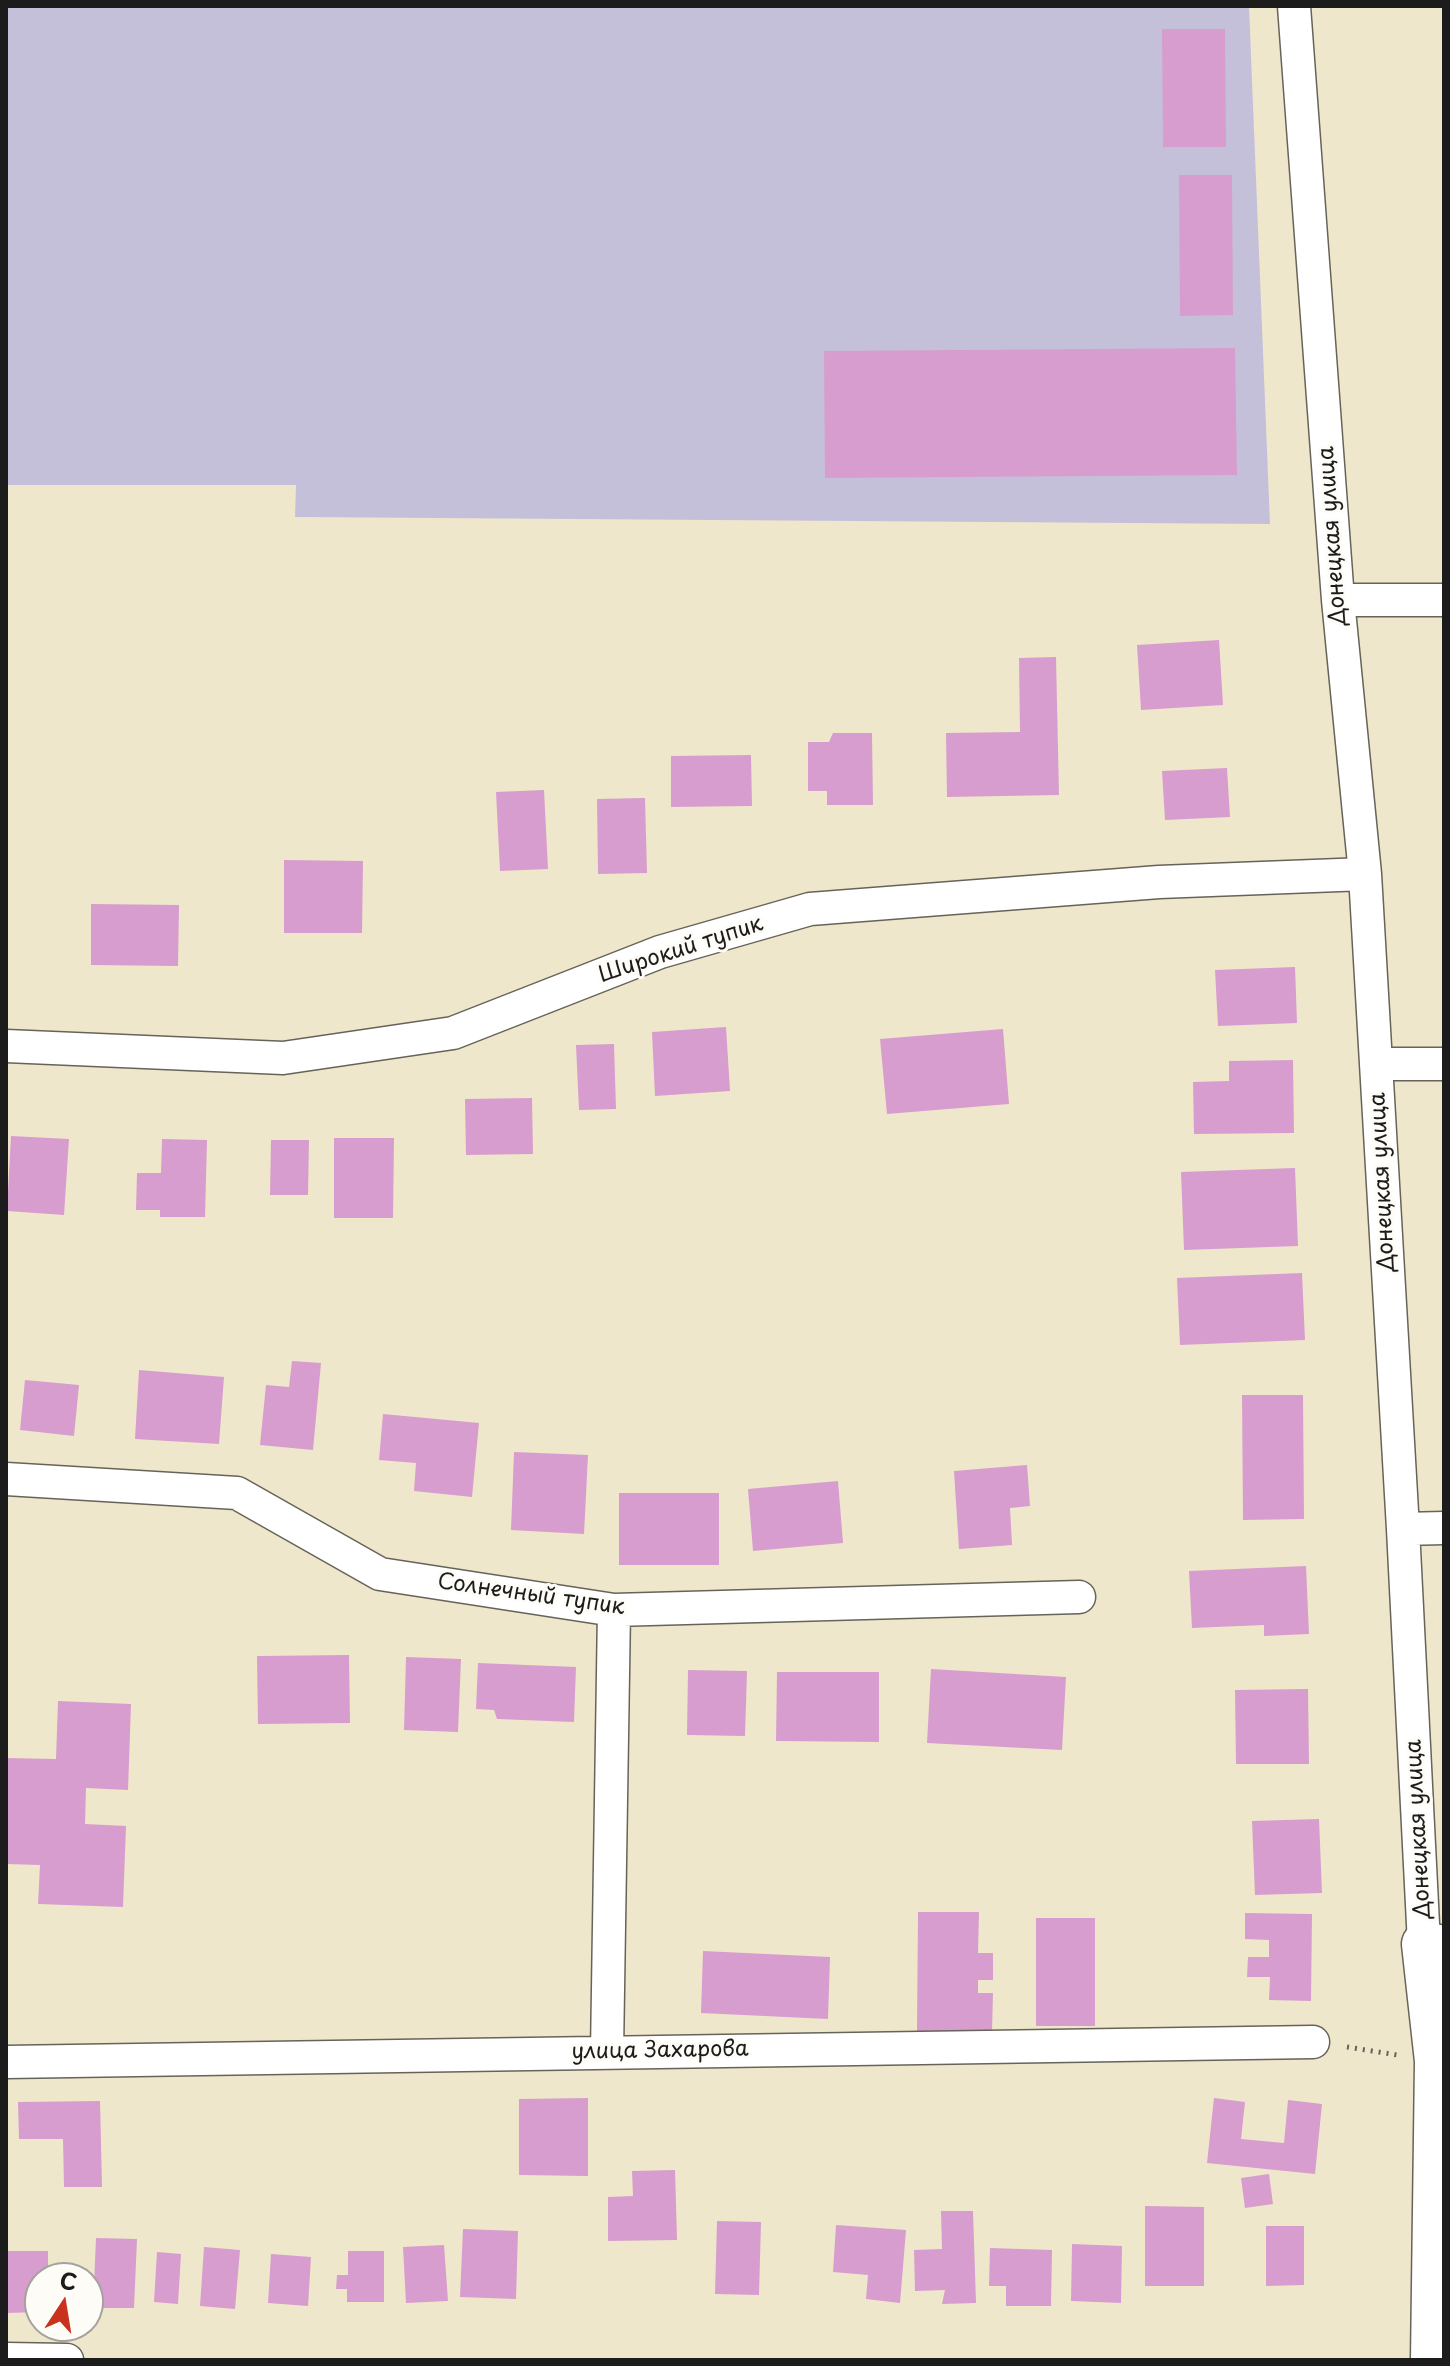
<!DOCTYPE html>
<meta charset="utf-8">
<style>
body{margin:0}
#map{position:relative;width:1450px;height:2366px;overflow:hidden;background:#efe7cb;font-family:"Playpen Sans",sans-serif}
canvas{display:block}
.frame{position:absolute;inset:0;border:8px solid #1c1c1c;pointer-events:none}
.north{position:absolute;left:24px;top:2262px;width:80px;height:80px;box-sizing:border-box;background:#fdfcf7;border:2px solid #a3a29f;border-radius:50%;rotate:12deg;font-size:22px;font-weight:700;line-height:32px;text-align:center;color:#1c1c1c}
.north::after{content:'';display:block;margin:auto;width:28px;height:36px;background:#c8321e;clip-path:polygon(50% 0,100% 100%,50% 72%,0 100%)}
</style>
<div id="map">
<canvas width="1450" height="2366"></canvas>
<div class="frame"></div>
<div class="north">С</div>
</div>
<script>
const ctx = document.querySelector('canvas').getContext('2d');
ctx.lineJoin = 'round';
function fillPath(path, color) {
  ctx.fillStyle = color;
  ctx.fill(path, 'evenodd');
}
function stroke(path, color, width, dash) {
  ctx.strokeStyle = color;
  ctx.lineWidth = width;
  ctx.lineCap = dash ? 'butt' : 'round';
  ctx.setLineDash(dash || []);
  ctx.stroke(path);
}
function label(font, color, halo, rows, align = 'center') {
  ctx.font = font + ' "Playpen Sans",sans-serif';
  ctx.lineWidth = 6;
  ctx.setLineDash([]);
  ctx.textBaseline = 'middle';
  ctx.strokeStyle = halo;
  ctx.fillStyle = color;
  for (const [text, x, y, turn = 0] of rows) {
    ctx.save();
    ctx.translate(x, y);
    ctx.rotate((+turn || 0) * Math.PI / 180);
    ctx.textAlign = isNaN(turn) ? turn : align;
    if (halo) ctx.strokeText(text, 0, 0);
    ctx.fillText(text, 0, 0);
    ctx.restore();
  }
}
fillPath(new Path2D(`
 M 6,6 L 1249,6 L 1270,524 L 295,517 L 296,485 L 6,485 Z`), '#c5c0da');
fillPath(new Path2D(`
 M 1162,29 L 1225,29 L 1226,147 L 1163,147 Z
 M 1179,175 L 1232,175 L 1233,315 L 1180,316 Z
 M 1235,348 L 1237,475 L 825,478 L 824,351 Z
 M 1219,640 L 1223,705 L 1141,710 L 1137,645 Z
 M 1056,657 L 1059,795 L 947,797 L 946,733 L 1020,732 L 1019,658 Z
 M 833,733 L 872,733 L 873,805 L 827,805 L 827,791 L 808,791 L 808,742 L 829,742 Z
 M 751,755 L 752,806 L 671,807 L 671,756 Z
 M 1227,768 L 1230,817 L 1165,820 L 1162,771 Z
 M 544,790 L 548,869 L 500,871 L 496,792 Z
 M 645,798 L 647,873 L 598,874 L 597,799 Z
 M 284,860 L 363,861 L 362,933 L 284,933 Z
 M 91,904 L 179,905 L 178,966 L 91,965 Z
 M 1295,967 L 1297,1023 L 1218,1026 L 1215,970 Z
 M 726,1027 L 730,1091 L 655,1096 L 652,1032 Z
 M 1003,1029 L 1009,1104 L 887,1114 L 880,1039 Z
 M 614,1044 L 616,1109 L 579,1110 L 576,1045 Z
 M 1293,1060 L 1294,1133 L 1194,1134 L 1193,1082 L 1229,1081 L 1229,1061 Z
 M 532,1098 L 533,1154 L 466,1155 L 465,1099 Z
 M 11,1136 L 69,1139 L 64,1215 L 7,1211 Z
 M 334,1138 L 394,1138 L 393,1218 L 334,1218 Z
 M 162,1139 L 207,1140 L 205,1217 L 160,1217 L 160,1210 L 136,1210 L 137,1173 L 161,1173 Z
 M 271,1140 L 309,1140 L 308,1195 L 270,1195 Z
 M 1295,1168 L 1298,1246 L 1184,1250 L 1181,1172 Z
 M 1302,1273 L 1305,1340 L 1180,1345 L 1177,1278 Z
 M 292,1361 L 321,1363 L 313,1450 L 260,1445 L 266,1385 L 289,1387 Z
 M 139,1370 L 224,1377 L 219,1444 L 135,1439 Z
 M 25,1380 L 79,1385 L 74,1436 L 20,1430 Z
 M 1242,1395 L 1303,1395 L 1304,1519 L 1243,1520 Z
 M 383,1414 L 479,1423 L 472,1497 L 414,1491 L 416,1463 L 379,1460 Z
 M 514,1452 L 588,1455 L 584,1534 L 511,1530 Z
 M 1027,1465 L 1030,1506 L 1010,1508 L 1012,1545 L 959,1549 L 954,1471 Z
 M 838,1481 L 843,1543 L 753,1551 L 748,1489 Z
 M 619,1493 L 719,1493 L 719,1565 L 619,1565 Z
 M 1306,1566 L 1309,1634 L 1264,1636 L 1264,1625 L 1192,1628 L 1189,1571 Z
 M 349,1655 L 350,1723 L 258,1724 L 257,1656 Z
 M 406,1657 L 461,1659 L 458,1732 L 404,1730 Z
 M 478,1663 L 576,1667 L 574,1722 L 497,1719 L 494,1710 L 476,1709 Z
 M 931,1669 L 1066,1677 L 1062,1750 L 927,1743 Z
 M 688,1670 L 747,1671 L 745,1736 L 687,1735 Z
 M 777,1672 L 879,1672 L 879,1742 L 776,1741 Z
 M 1308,1689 L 1309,1764 L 1236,1764 L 1235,1690 Z
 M 58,1701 L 131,1704 L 128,1790 L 86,1788 L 85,1824 L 126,1826 L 123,1907 L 38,1904 L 40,1865 L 6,1864 L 6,1758 L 56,1759 Z
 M 1319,1819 L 1322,1893 L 1255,1895 L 1252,1821 Z
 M 918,1912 L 979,1912 L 978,1953 L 993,1953 L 993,1980 L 978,1980 L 978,1993 L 993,1993 L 992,2032 L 917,2031 Z
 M 1245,1913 L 1312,1914 L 1311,2001 L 1269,2000 L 1270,1977 L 1247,1977 L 1248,1957 L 1269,1957 L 1269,1940 L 1245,1939 Z
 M 1036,1918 L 1095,1918 L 1095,2026 L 1036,2026 Z
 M 703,1951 L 830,1957 L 828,2019 L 701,2013 Z
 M 588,2098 L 588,2176 L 519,2175 L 519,2099 Z
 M 1214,2098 L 1245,2102 L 1241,2139 L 1284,2143 L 1288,2100 L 1322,2104 L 1315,2174 L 1207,2163 Z
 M 100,2101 L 102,2187 L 64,2187 L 63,2139 L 19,2139 L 18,2102 Z
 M 675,2170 L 677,2240 L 608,2241 L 608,2197 L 633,2196 L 632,2171 Z
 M 1269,2174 L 1273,2204 L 1245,2208 L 1241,2178 Z
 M 1145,2206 L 1204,2207 L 1204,2286 L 1145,2286 Z
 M 941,2211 L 973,2211 L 976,2303 L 942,2304 L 945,2290 L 915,2291 L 914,2250 L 942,2249 Z
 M 717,2221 L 761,2222 L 759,2295 L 715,2294 Z
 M 836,2225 L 906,2230 L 900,2303 L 866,2299 L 868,2275 L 833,2272 Z
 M 1266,2226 L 1304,2226 L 1304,2285 L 1266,2286 Z
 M 463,2229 L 518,2231 L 516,2299 L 460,2297 Z
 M 96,2238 L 137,2239 L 134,2308 L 93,2308 Z
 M 1072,2244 L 1122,2246 L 1121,2303 L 1071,2301 Z
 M 444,2245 L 448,2301 L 406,2303 L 403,2247 Z
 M 204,2247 L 240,2250 L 235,2309 L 200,2306 Z
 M 990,2248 L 1052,2250 L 1051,2306 L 1006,2306 L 1006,2286 L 989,2286 Z
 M 6,2251 L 48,2251 L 48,2278 L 40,2278 L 40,2312 L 6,2313 Z
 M 348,2251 L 384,2251 L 384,2302 L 347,2302 L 347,2289 L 336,2289 L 337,2275 L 348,2275 Z
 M 157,2252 L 181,2254 L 178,2304 L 154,2302 Z
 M 271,2254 L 311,2257 L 308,2306 L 268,2303 Z`), '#d79dce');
const street = new Path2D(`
 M 1294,6 L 1338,600 L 1365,874 L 1403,1529 L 1424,1944
 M 1338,600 L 1444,600
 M 6,1046 L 283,1058 L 453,1033 L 660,952 L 810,909 L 1159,882 L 1365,874
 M 1376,1064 L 1444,1064
 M 6,1479 L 237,1493 L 380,1574 L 614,1610 L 1079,1597
 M 1403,1529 L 1444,1528
 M 607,2052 L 614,1610
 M 6,2062 L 1313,2042
 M 6,2359 L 67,2360`);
const secondary = new Path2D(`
 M 1433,2360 L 1437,2061 L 1424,1944 L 1444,1948`);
stroke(street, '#666359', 35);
stroke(secondary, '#666359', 47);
stroke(new Path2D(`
 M 1347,2047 L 1397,2055`), '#666359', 5, [2, 6]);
stroke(street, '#fff', 32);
stroke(secondary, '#fff', 44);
label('22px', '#1c1c1c', '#fdfcf7', [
 ["Донецкая улица",1333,536,-94],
 ["Широкий тупик",681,950,-18],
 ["Донецкая улица",1383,1182,-93],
 ["Солнечный тупик",531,1595,8],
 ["Донецкая улица",1419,1829,-93],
 ["улица Захарова",660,2051,-1]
]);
</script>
